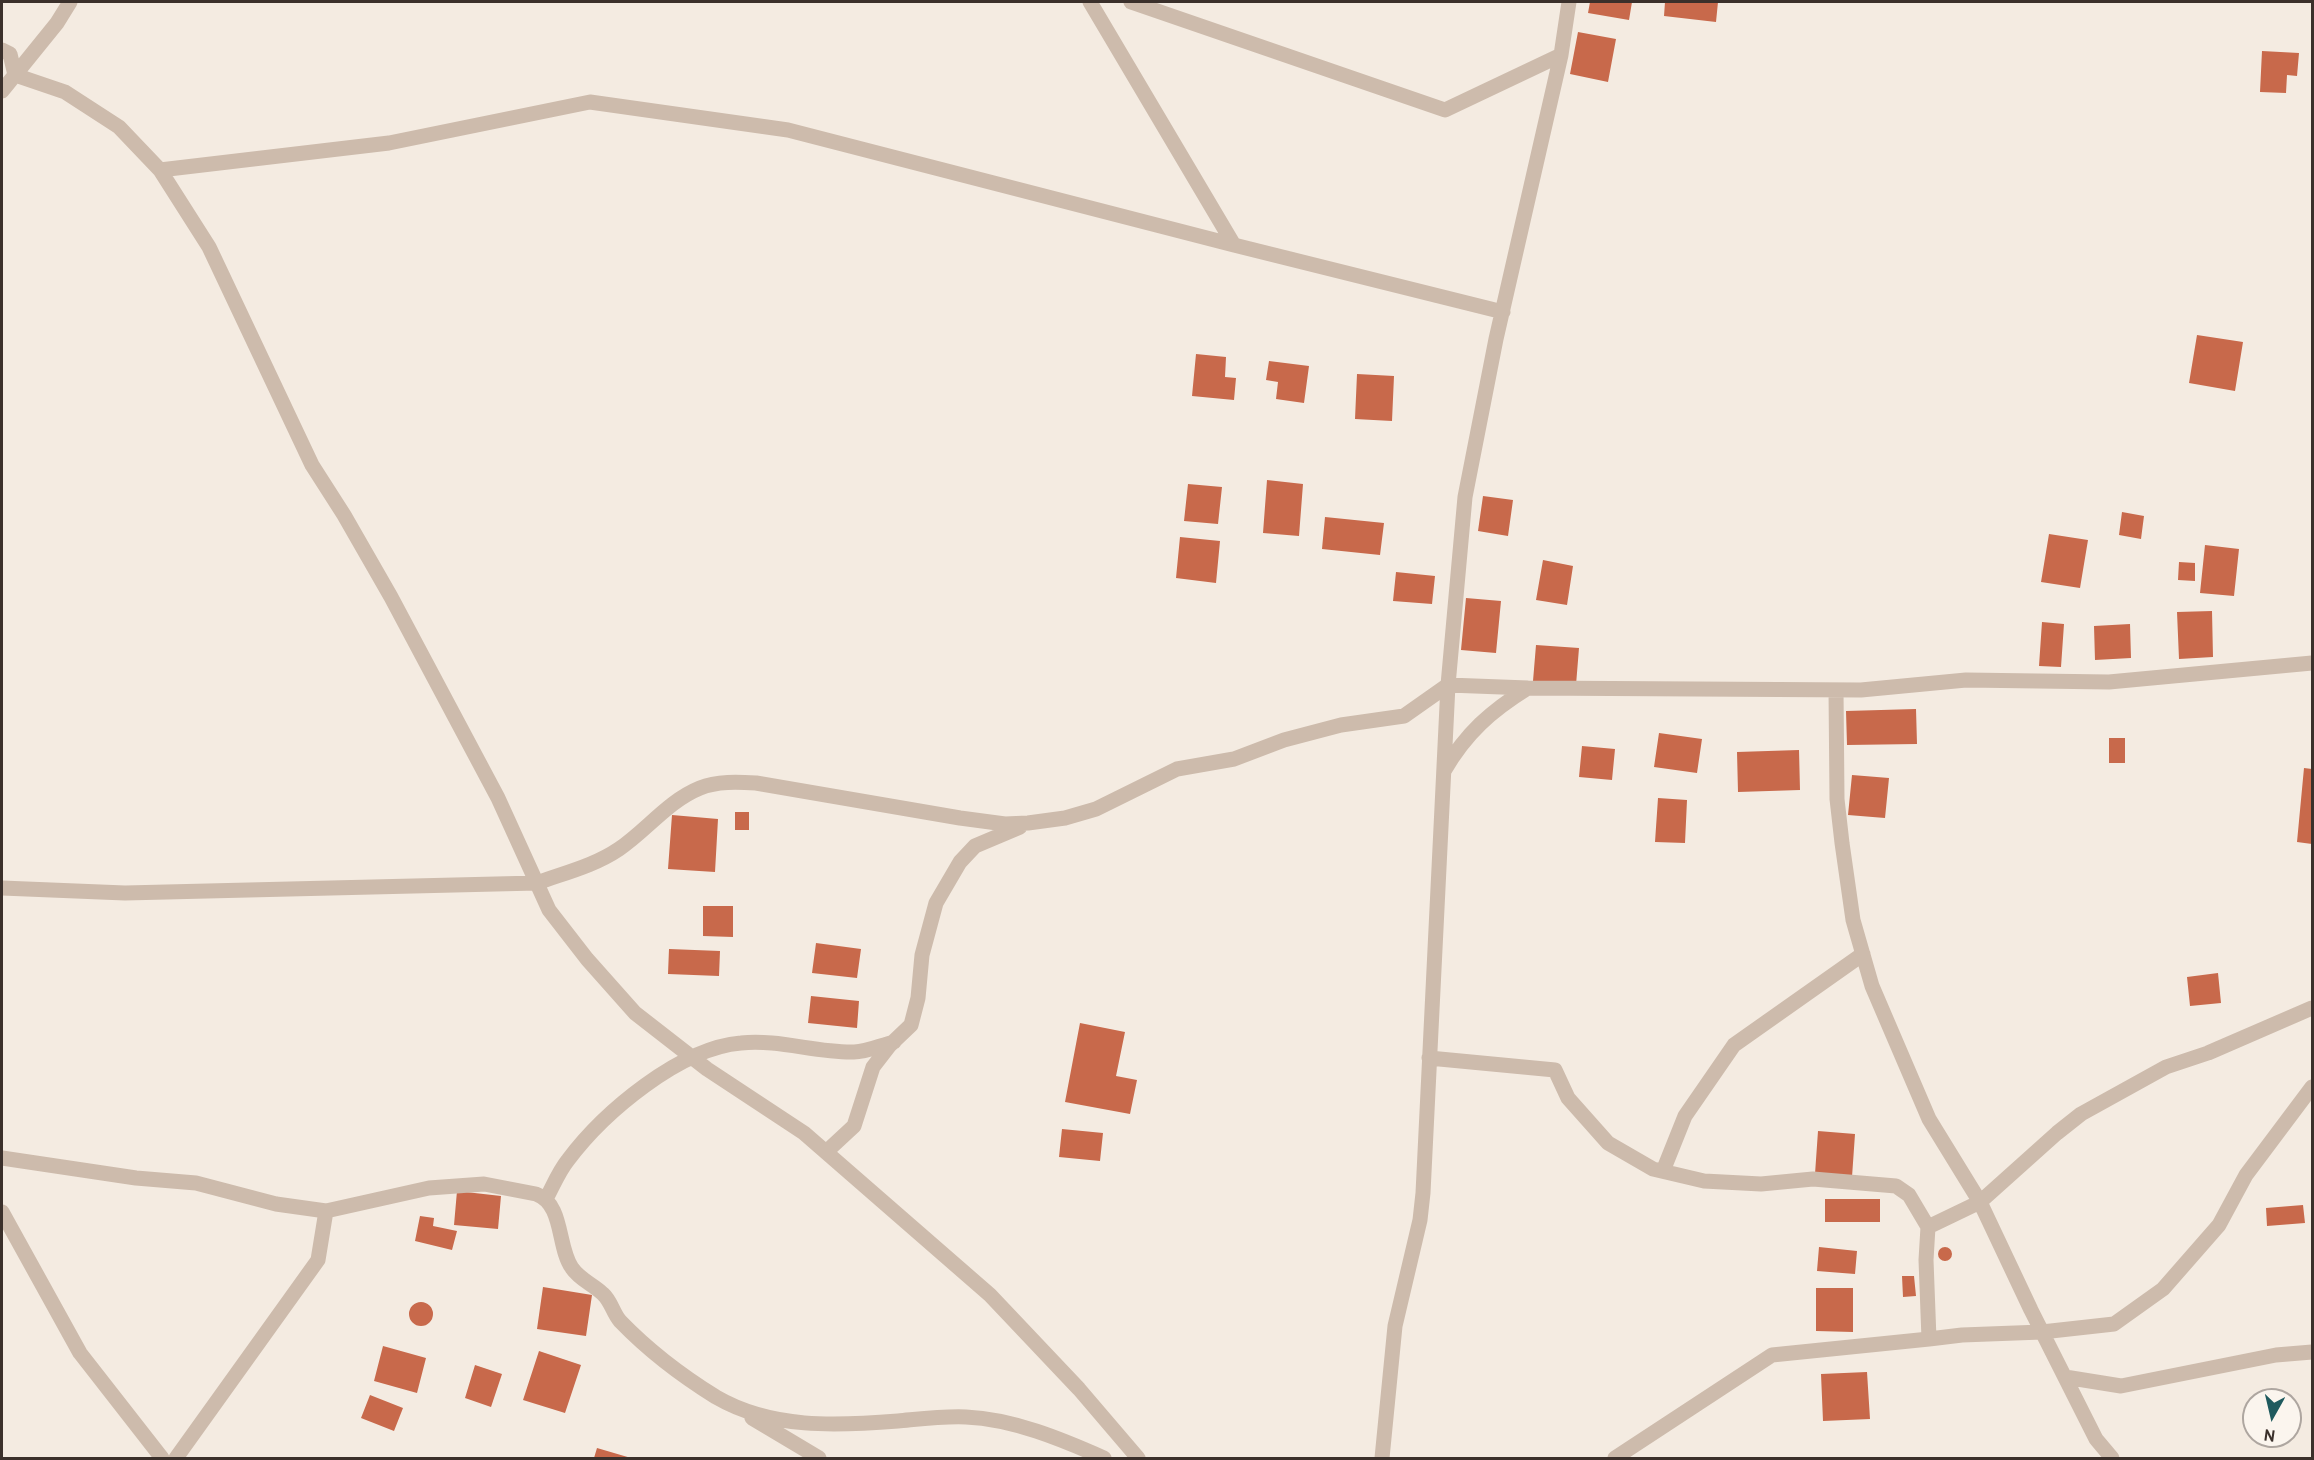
<!DOCTYPE html>
<style>
body{margin:0}
#map{position:relative;width:2314px;height:1460px;overflow:hidden;background:#f4ebe1;font-family:Overpass,sans-serif}
canvas{display:block}
.frame{position:absolute;inset:0;border:3px solid #3b302b;pointer-events:none}
.north{position:absolute;left:2242px;top:1388px;width:60px;height:60px;box-sizing:border-box;background:#fbf5ee;border:2px solid #aea6a0;border-radius:50%;rotate:188deg;font-size:16px;font-weight:700;line-height:24px;text-align:center;color:#3b302b}
.north::after{content:'';display:block;margin:auto;width:21px;height:27px;background:#1f5a5e;clip-path:polygon(50% 0,100% 100%,50% 72%,0 100%)}
</style>
<div id="map">
<canvas width="2314" height="1460"></canvas>
<div class="frame"></div>
<div class="north">N</div>
</div>
<script>
const ctx = document.querySelector('canvas').getContext('2d');
ctx.lineJoin = 'round';
function fillPath(path, color) {
  ctx.fillStyle = color;
  ctx.fill(path, 'evenodd');
}
function stroke(path, color, width, dash) {
  ctx.strokeStyle = color;
  ctx.lineWidth = width;
  ctx.lineCap = dash ? 'butt' : 'round';
  ctx.setLineDash(dash || []);
  ctx.stroke(path);
}
fillPath(new Path2D(`
 M 1590,2 L 1632,2 L 1629,20 L 1588,13 Z
 M 1665,2 L 1718,2 L 1716,22 L 1664,16 Z
 M 1578,32 L 1616,39 L 1608,82 L 1570,74 Z
 M 2262,51 L 2299,53 L 2297,76 L 2287,75 L 2286,93 L 2260,92 Z
 M 2197,335 L 2243,342 L 2235,391 L 2189,383 Z
 M 1196,354 L 1226,357 L 1225,377 L 1236,378 L 1234,400 L 1192,396 Z
 M 1269,361 L 1309,366 L 1304,403 L 1276,399 L 1278,382 L 1266,380 Z
 M 1357,374 L 1394,376 L 1392,421 L 1355,419 Z
 M 1267,480 L 1303,484 L 1299,536 L 1263,533 Z
 M 1188,484 L 1222,487 L 1218,524 L 1184,521 Z
 M 1483,496 L 1513,500 L 1508,536 L 1478,531 Z
 M 2122,512 L 2144,516 L 2141,539 L 2119,535 Z
 M 1325,517 L 1384,523 L 1380,555 L 1322,549 Z
 M 2049,534 L 2088,540 L 2080,588 L 2041,582 Z
 M 1180,537 L 1220,541 L 1216,583 L 1176,578 Z
 M 2205,545 L 2239,549 L 2234,596 L 2200,593 Z
 M 1543,560 L 1573,566 L 1567,605 L 1536,600 Z
 M 2179,562 L 2195,563 L 2195,581 L 2178,580 Z
 M 1396,572 L 1435,576 L 1432,604 L 1393,601 Z
 M 1466,598 L 1501,601 L 1496,653 L 1461,650 Z
 M 2212,611 L 2213,657 L 2179,659 L 2177,612 Z
 M 2042,622 L 2064,624 L 2061,667 L 2039,666 Z
 M 2130,624 L 2131,658 L 2095,660 L 2094,626 Z
 M 1536,645 L 1579,648 L 1576,685 L 1533,681 Z
 M 1916,709 L 1917,744 L 1847,745 L 1846,711 Z
 M 1659,733 L 1702,739 L 1697,773 L 1654,767 Z
 M 2109,738 L 2125,738 L 2125,763 L 2109,763 Z
 M 1582,746 L 1615,749 L 1612,780 L 1579,777 Z
 M 1799,750 L 1800,790 L 1738,792 L 1737,752 Z
 M 2304,768 L 2312,769 L 2312,844 L 2297,842 Z
 M 1852,775 L 1889,778 L 1885,818 L 1848,815 Z
 M 1658,798 L 1687,800 L 1685,843 L 1655,842 Z
 M 735,812 L 749,812 L 749,830 L 735,830 Z
 M 672,815 L 718,819 L 715,872 L 668,869 Z
 M 703,906 L 733,906 L 733,937 L 703,936 Z
 M 816,943 L 861,949 L 857,978 L 812,973 Z
 M 669,949 L 720,951 L 719,976 L 668,974 Z
 M 2218,973 L 2221,1003 L 2190,1006 L 2187,977 Z
 M 811,996 L 859,1001 L 857,1028 L 808,1023 Z
 M 1080,1023 L 1125,1032 L 1116,1076 L 1137,1080 L 1130,1114 L 1065,1102 Z
 M 1062,1129 L 1103,1133 L 1100,1161 L 1059,1157 Z
 M 1818,1131 L 1855,1134 L 1852,1177 L 1815,1174 Z
 M 457,1191 L 501,1196 L 498,1229 L 454,1225 Z
 M 1825,1199 L 1880,1199 L 1880,1222 L 1825,1222 Z
 M 2303,1205 L 2305,1223 L 2267,1226 L 2266,1208 Z
 M 420,1216 L 434,1218 L 433,1226 L 457,1231 L 452,1250 L 415,1241 Z
 M1938 1254a7 7 0 1 1 14 0a7 7 0 1 1-14 0Z
 M 1819,1247 L 1857,1251 L 1855,1274 L 1817,1271 Z
 M 1902,1276 L 1914,1276 L 1916,1296 L 1903,1297 Z
 M 543,1287 L 592,1295 L 586,1336 L 537,1329 Z
 M 1816,1288 L 1853,1288 L 1853,1332 L 1816,1331 Z
 M409 1314a12 12 0 1 1 24 0a12 12 0 1 1-24 0Z
 M 383,1346 L 426,1358 L 417,1393 L 374,1381 Z
 M 539,1351 L 581,1365 L 565,1413 L 523,1400 Z
 M 475,1365 L 502,1374 L 491,1407 L 465,1398 Z
 M 1867,1372 L 1870,1419 L 1823,1421 L 1821,1374 Z
 M 370,1395 L 403,1408 L 394,1431 L 361,1418 Z
 M 597,1448 L 631,1458 L 594,1458 Z`), '#c8694b');
stroke(new Path2D(`
 M 1090,2 L 1234,245
 M 1131,2 L 1445,110 L 1561,55
 M 2,50 L 10,54 L 15,75 L 65,92 L 119,127 L 160,170 L 209,247 L 312,465 L 344,515 L 391,597 L 498,798 L 549,910 L 587,959 L 635,1013 L 707,1069 L 804,1133 L 990,1295 L 1079,1389 L 1138,1458
 M 2,91 L 57,23 L 70,2
 M 160,170 L 389,143 L 590,102 L 788,130 L 1234,245 L 1503,312
 M 1836,690 L 1837,799 L 1842,843 L 1853,920 L 1872,986 L 1929,1119 L 1980,1202 L 2031,1310 L 2096,1439 L 2112,1458
 M 1444,771 C 1466,733 1491,711 1528,688
 M 2,888 L 125,893 L 537,883 C 564,873 594,866 619,849 C 647,830 668,801 700,788 C 717,781 738,782 756,783 L 960,818 L 1005,824 L 1028,823 L 1065,818 L 1096,809 L 1177,769 L 1234,759 L 1284,740 L 1341,725 L 1404,716 L 1448,685 L 1528,688 L 1861,690 L 1966,680 L 2109,682 L 2312,663
 M 1429,1058 L 1555,1070 L 1568,1098 L 1608,1143 L 1653,1169 L 1704,1181 L 1761,1184 L 1813,1179 L 1896,1186 L 1909,1195 L 1928,1227
 M 826,1152 L 854,1126 L 873,1067 L 890,1045 L 911,1025 L 918,998 L 922,955 L 936,903 L 960,862 L 975,846 L 1020,827
 M 2,1158 L 136,1178 L 196,1183 L 276,1204 L 326,1211 L 429,1188 L 484,1184 L 536,1194 C 564,1204 557,1247 572,1268 C 580,1280 593,1284 603,1294 C 611,1301 613,1313 620,1321 C 648,1350 682,1376 716,1397 C 771,1429 836,1426 898,1421 C 920,1419 943,1416 966,1417 C 1013,1419 1061,1439 1104,1458
 M 1663,1171 L 1685,1116 L 1734,1045 L 1863,954
 M 546,1199 C 553,1186 559,1171 568,1160 C 604,1112 680,1048 741,1043 C 779,1039 816,1053 854,1052 C 867,1052 881,1045 894,1042
 M 2,1212 L 80,1353 L 162,1458
 M 1929,1339 L 1962,1335 L 2042,1332 L 2114,1324 L 2163,1289 L 2219,1225 L 2246,1175 L 2312,1087
 M 2065,1377 L 2121,1386 L 2276,1355 L 2312,1352
 M 752,1418 L 819,1458
 M 176,1458 L 318,1260 L 326,1211
 M 1382,1458 L 1395,1326 L 1420,1220 L 1423,1193 L 1448,685 L 1465,497 L 1496,339 L 1561,55 L 1569,2
 M 1615,1458 L 1772,1355 L 1929,1339 L 1926,1260 L 1928,1227 L 1980,1202 L 2057,1133 L 2081,1114 L 2166,1067 L 2208,1053 L 2312,1008`), '#cdbbac', 15);
</script>
